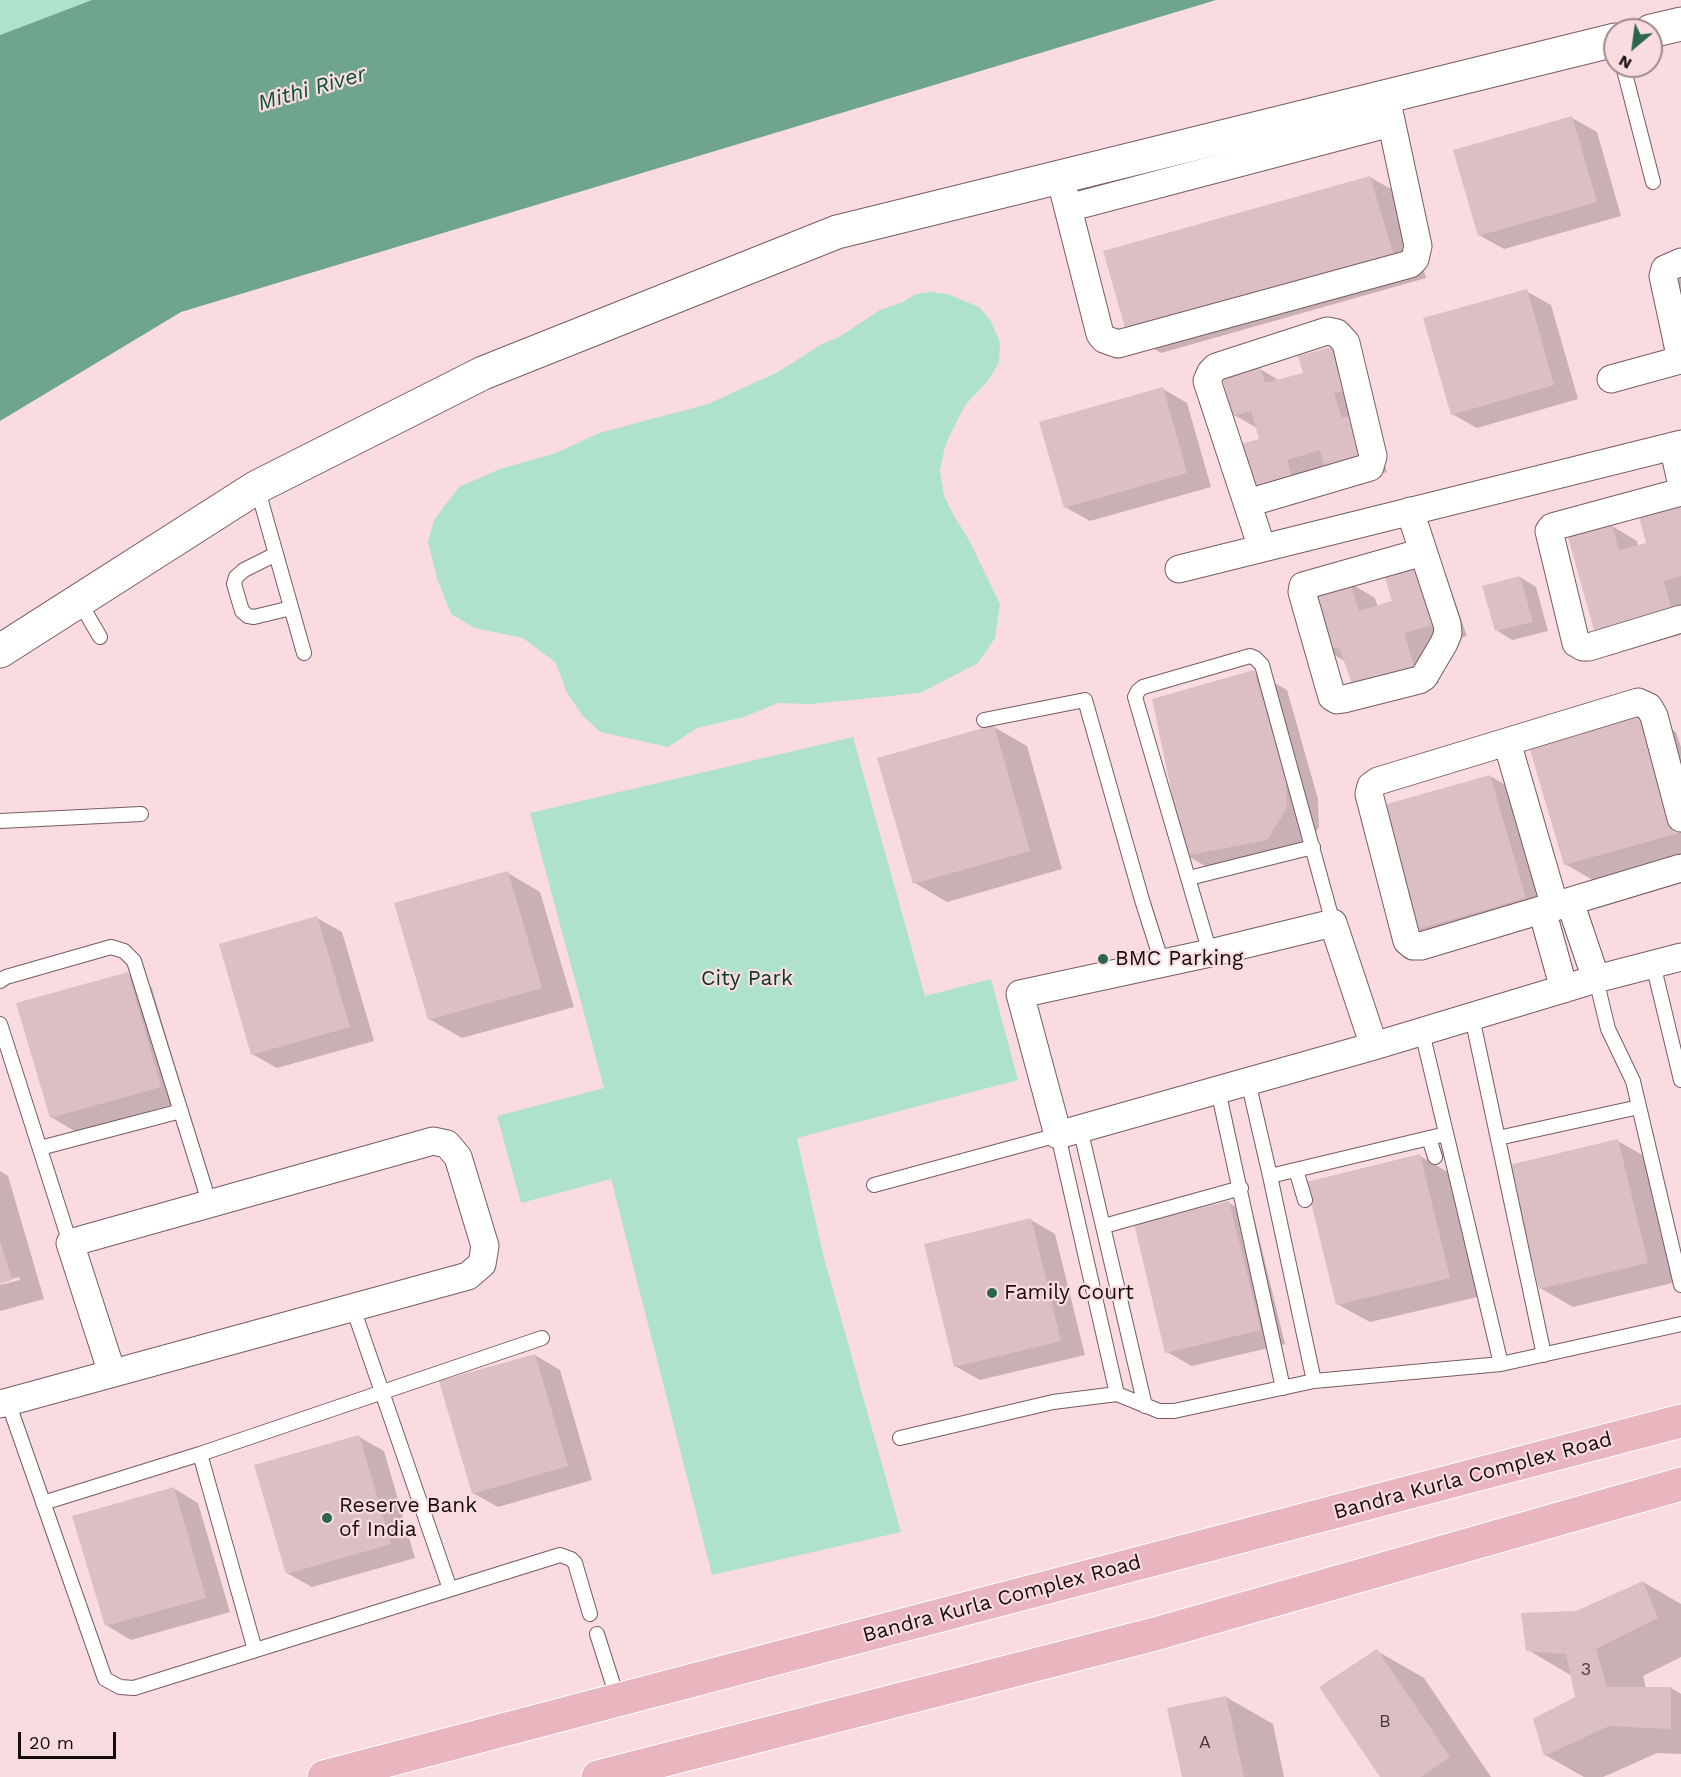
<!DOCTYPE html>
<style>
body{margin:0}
#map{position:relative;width:1681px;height:1777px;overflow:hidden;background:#fadce0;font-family:"Work Sans",sans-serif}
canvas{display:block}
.north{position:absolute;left:1603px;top:18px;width:60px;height:60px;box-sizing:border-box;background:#fadce0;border:2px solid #9f898c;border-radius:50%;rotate:209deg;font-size:16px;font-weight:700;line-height:24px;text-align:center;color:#160d0e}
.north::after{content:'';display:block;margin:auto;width:21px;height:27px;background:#2b654e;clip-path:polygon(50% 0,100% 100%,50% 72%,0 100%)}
.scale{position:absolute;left:18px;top:1732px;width:98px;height:27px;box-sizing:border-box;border:3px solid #160d0e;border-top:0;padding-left:8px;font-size:18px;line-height:21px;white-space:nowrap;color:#160d0e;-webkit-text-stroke:4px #fadce0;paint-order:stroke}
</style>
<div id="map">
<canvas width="1681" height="1777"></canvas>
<div class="north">N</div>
<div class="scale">20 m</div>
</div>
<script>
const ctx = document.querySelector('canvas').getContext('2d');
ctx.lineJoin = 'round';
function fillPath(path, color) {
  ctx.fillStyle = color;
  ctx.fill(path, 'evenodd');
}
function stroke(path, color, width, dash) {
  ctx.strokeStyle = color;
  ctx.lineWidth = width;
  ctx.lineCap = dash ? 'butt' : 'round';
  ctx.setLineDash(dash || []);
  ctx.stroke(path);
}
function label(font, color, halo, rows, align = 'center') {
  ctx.font = font + ' "Work Sans",sans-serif';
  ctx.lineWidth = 4.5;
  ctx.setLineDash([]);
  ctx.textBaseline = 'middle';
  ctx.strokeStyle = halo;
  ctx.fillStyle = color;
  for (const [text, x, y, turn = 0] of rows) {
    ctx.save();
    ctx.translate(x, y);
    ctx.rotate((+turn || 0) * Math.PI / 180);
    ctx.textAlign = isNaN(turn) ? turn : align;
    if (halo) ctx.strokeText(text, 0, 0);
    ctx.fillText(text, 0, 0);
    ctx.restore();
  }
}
fillPath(new Path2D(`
 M 0,0 L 92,0 L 0,35 Z
 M 932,292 L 947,294 L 979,307 L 991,321 L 1000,343 L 999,363 L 987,382 L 966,404 L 956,423 L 945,446 L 940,471 L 944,496 L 953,514 L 969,540 L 1000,604 L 995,638 L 978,663 L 920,693 L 811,704 L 778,703 L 744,717 L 697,728 L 668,747 L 600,732 L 582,715 L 566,691 L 556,663 L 523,638 L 475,628 L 451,614 L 437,578 L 428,542 L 434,520 L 459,487 L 500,469 L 556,453 L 599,433 L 708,404 L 778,372 L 822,344 L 839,337 L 880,310 L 903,302 L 916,294 Z
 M 853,737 L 925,996 L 991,979 L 1018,1080 L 797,1138 L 823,1254 L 901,1532 L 712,1575 L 611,1179 L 521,1203 L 497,1116 L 604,1088 L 530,813 Z`), '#afe2ca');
fillPath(new Path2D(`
 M 92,0 L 1216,0 L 181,312 L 0,421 L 0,35 Z`), '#6ea58c');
fillPath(new Path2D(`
 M 1572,118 L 1597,132 L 1621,216 L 1504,249 L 1479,235 Z
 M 1370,177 L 1403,196 L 1426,278 L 1161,353 L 1129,334 Z
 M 1681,277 L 1681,307 L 1675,278 Z
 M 1526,291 L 1551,305 L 1578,399 L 1477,428 L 1452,414 Z
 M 1331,349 L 1355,363 L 1387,472 L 1280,502 L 1257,428 L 1234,415 L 1260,369 L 1280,381 L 1305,374 Z
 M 1163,389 L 1187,403 L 1211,487 L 1090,521 L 1065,507 Z
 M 1681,507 L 1681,633 L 1622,650 L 1612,526 L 1637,541 L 1638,546 L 1647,544 Z
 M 1423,566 L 1448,581 L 1467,636 L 1428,647 L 1439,683 L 1379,697 L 1346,662 L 1325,649 L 1350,583 L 1375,598 L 1378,607 L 1393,602 Z
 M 1520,577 L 1536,587 L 1548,631 L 1512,640 L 1496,630 Z
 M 1254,672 L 1287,690 L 1318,799 L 1319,827 L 1300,858 L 1219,874 L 1186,855 Z
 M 1644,713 L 1676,732 L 1681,747 L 1681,860 L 1598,883 L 1565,864 Z
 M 994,727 L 1027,746 L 1062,869 L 947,902 L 915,883 Z
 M 1490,776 L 1523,795 L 1558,917 L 1449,948 L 1416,929 Z
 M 508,873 L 540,892 L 574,1007 L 462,1038 L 429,1019 Z
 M 317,918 L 342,932 L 374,1041 L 277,1068 L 252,1054 Z
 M 128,974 L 152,988 L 185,1101 L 76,1132 L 51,1117 Z
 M 1618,1141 L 1651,1160 L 1680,1281 L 1573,1307 L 1540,1288 Z
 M 1420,1156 L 1453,1175 L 1482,1296 L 1370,1322 L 1337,1304 Z
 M 0,1171 L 8,1176 L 44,1299 L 0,1311 L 0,1285 L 20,1280 L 19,1277 L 0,1282 Z
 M 1229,1203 L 1254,1217 L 1285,1344 L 1192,1366 L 1167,1352 Z
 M 1031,1220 L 1055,1234 L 1085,1355 L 980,1380 L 955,1366 Z
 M 535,1355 L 560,1370 L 592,1480 L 498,1507 L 473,1493 Z
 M 359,1437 L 384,1451 L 415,1558 L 312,1587 L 287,1573 Z
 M 173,1488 L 198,1503 L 230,1612 L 131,1640 L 106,1625 Z
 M 1643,1582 L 1681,1604 L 1681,1657 L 1643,1676 L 1646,1688 L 1671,1688 L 1681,1694 L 1681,1754 L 1657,1753 L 1603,1777 L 1584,1777 L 1545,1755 L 1577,1698 L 1572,1676 L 1528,1650 L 1576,1613 Z
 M 1377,1651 L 1424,1678 L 1491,1777 L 1382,1777 Z
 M 1226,1697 L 1273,1724 L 1284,1777 L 1184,1777 Z`), '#0003');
fillPath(new Path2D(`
 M 1572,116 L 1597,202 L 1478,236 L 1453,150 Z
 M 1370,176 L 1395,259 L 1127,335 L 1103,251 Z
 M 1527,289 L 1554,385 L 1451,415 L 1423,318 Z
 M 1331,347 L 1343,391 L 1334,393 L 1342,418 L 1351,416 L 1363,458 L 1325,468 L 1320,450 L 1287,460 L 1292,478 L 1254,489 L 1241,444 L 1259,439 L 1251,411 L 1233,416 L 1222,378 L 1260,367 L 1265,383 L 1303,373 L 1298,356 Z
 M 1163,387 L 1187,473 L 1064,508 L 1039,422 Z
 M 1681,505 L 1681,576 L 1664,581 L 1673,615 L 1596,637 L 1568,537 L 1612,525 L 1619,550 L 1646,543 L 1639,517 Z
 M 1424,565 L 1443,622 L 1404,633 L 1415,669 L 1352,684 L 1339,647 L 1324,650 L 1307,591 L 1350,582 L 1359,611 L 1392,601 L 1384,574 Z
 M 1520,576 L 1533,622 L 1495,631 L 1482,586 Z
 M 1254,670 L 1286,779 L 1287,808 L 1267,840 L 1185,856 L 1152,699 Z
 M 1644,711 L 1679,833 L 1564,865 L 1528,743 Z
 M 994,725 L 1030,851 L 913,884 L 877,758 Z
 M 1490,775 L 1526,898 L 1415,930 L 1380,806 Z
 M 508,871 L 542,988 L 428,1020 L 394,903 Z
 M 317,916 L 350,1027 L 251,1055 L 219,944 Z
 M 128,972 L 161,1087 L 50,1118 L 16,1003 Z
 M 1618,1139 L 1648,1263 L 1539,1289 L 1509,1165 Z
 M 1420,1154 L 1450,1278 L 1336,1305 L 1306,1182 Z
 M 1229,1201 L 1261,1330 L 1165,1353 L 1134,1224 Z
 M 1031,1218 L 1061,1341 L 954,1367 L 924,1244 Z
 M 0,1241 L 12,1280 L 0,1284 Z
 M 535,1354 L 568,1466 L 472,1494 L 439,1381 Z
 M 359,1435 L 391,1544 L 286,1574 L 254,1465 Z
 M 174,1487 L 206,1598 L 105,1626 L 72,1516 Z
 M 1643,1581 L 1658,1618 L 1596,1649 L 1607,1687 L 1671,1687 L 1671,1729 L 1609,1726 L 1544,1756 L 1533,1719 L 1575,1697 L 1566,1654 L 1526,1651 L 1521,1613 L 1576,1611 Z
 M 1377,1649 L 1450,1757 L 1421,1777 L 1380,1777 L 1319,1687 Z
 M 1226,1696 L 1244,1777 L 1182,1777 L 1167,1708 Z`), '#dcbfc3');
const lane = new Path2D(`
 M 1623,66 L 1653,182
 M 257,487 L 304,653
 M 276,554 L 244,570 L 236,577 L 234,584 L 242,611 L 248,616 L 254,617 L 291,608
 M 79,601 L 100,637
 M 984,720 L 1085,700 L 1142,900 L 1162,963
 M 0,821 L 141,814
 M 1189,878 L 1313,847
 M 1210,953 L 1135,697 L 1138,691 L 1143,687 L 1250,656 L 1255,658 L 1262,665 L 1333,923
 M 1653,964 L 1681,1080
 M 1596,979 L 1608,1029 L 1633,1081 L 1681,1285
 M 0,981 L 6,977 L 111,947 L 124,951 L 134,961 L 210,1205
 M 1472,1017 L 1544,1355
 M 0,1024 L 70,1243
 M 1422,1032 L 1501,1364
 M 1248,1081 L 1270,1176 L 1314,1381
 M 1218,1090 L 1283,1388
 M 1080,1128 L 1145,1406
 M 1429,1138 L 1435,1157
 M 1498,1138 L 1639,1107
 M 40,1148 L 181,1111
 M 1296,1170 L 1305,1200
 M 1270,1176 L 1446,1134
 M 874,1185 L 1058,1135 L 1117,1394
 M 1104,1226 L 1241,1188
 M 353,1308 L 450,1589
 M 8,1402 L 105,1679 L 120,1687 L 134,1688 L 560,1555 L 571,1559 L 575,1563 L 590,1614
 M 900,1438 L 1053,1402 L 1117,1394 L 1159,1411 L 1174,1411 L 1314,1381 L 1501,1364 L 1681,1324
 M 200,1454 L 255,1650
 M 43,1503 L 200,1454 L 542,1338
 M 597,1634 L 618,1700`);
const street = new Path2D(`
 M 1060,177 L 1100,334 L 1104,339 L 1118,344 L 1410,264 L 1415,259 L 1418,246 L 1386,97
 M 1068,208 L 1391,123
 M 1681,262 L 1665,269 L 1663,276 L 1681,360
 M 1611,379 L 1680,360
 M 1673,446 L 1681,481
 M 1681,492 L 1552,527 L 1549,531 L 1576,643 L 1583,647 L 1589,647 L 1681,619
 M 1248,503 L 1370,467 L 1373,456 L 1346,343 L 1337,333 L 1327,331 L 1216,367 L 1211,372 L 1207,381 L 1262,548
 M 1410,511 L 1447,624 L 1448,633 L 1444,643 L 1424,677 L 1419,680 L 1344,699 L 1337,700 L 1332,697 L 1302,592 L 1303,586 L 1423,552
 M 1179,569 L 1681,444
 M 1507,742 L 1555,907
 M 1681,818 L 1654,716 L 1649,707 L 1638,702 L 1378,781 L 1371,786 L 1369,794 L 1407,941 L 1413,946 L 1421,946 L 1681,868
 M 1570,902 L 1596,979
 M 1542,910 L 1564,989
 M 1374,1046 L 1333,923 L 1210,953 L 1020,994 L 1058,1135 L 1374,1046 L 1596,979 L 1681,957
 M 0,1404 L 8,1402 L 468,1276 L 482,1264 L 485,1246 L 458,1157 L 447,1144 L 433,1141 L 70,1243 L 112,1373`);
const secondary = new Path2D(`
 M 1651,31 L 1681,24
 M 0,651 L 257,487 L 483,373 L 837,232 L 1615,40`);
const primary = new Path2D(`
 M 324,1777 L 1681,1421
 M 598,1777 L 1155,1634 L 1681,1484`);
stroke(lane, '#765c60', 16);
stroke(street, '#765c60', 29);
stroke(secondary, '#765c60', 35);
stroke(primary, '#fff', 35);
stroke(lane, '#fff', 14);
stroke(street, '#fff', 27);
stroke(secondary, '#fff', 33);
stroke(primary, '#e9b5be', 33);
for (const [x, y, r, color] of [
 [1103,959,6,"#2b654e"],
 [992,1293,6,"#2b654e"],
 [327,1518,6,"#2b654e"]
]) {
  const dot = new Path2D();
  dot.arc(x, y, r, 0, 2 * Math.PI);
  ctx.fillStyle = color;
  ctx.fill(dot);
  stroke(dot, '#fadce0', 2);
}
label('18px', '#483a3b', null, [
 ["3",1586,1670],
 ["B",1385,1722],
 ["A",1205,1743]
]);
label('21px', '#160d0e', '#fadce0', [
 ["BMC Parking",1115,959],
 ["Family Court",1004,1293],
 ["Reserve Bank",339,1506],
 ["of India",339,1530]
], 'left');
label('21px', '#053726', '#fadce0', [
 ["City Park",747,979]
]);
label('21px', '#160d0e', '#fadce0', [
 ["Bandra Kurla Complex Road",1473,1476,-15],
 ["Bandra Kurla Complex Road",1002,1599,-15]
]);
label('italic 22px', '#06523a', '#fadce0', [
 ["Mithi River",312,89,-16]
]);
</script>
